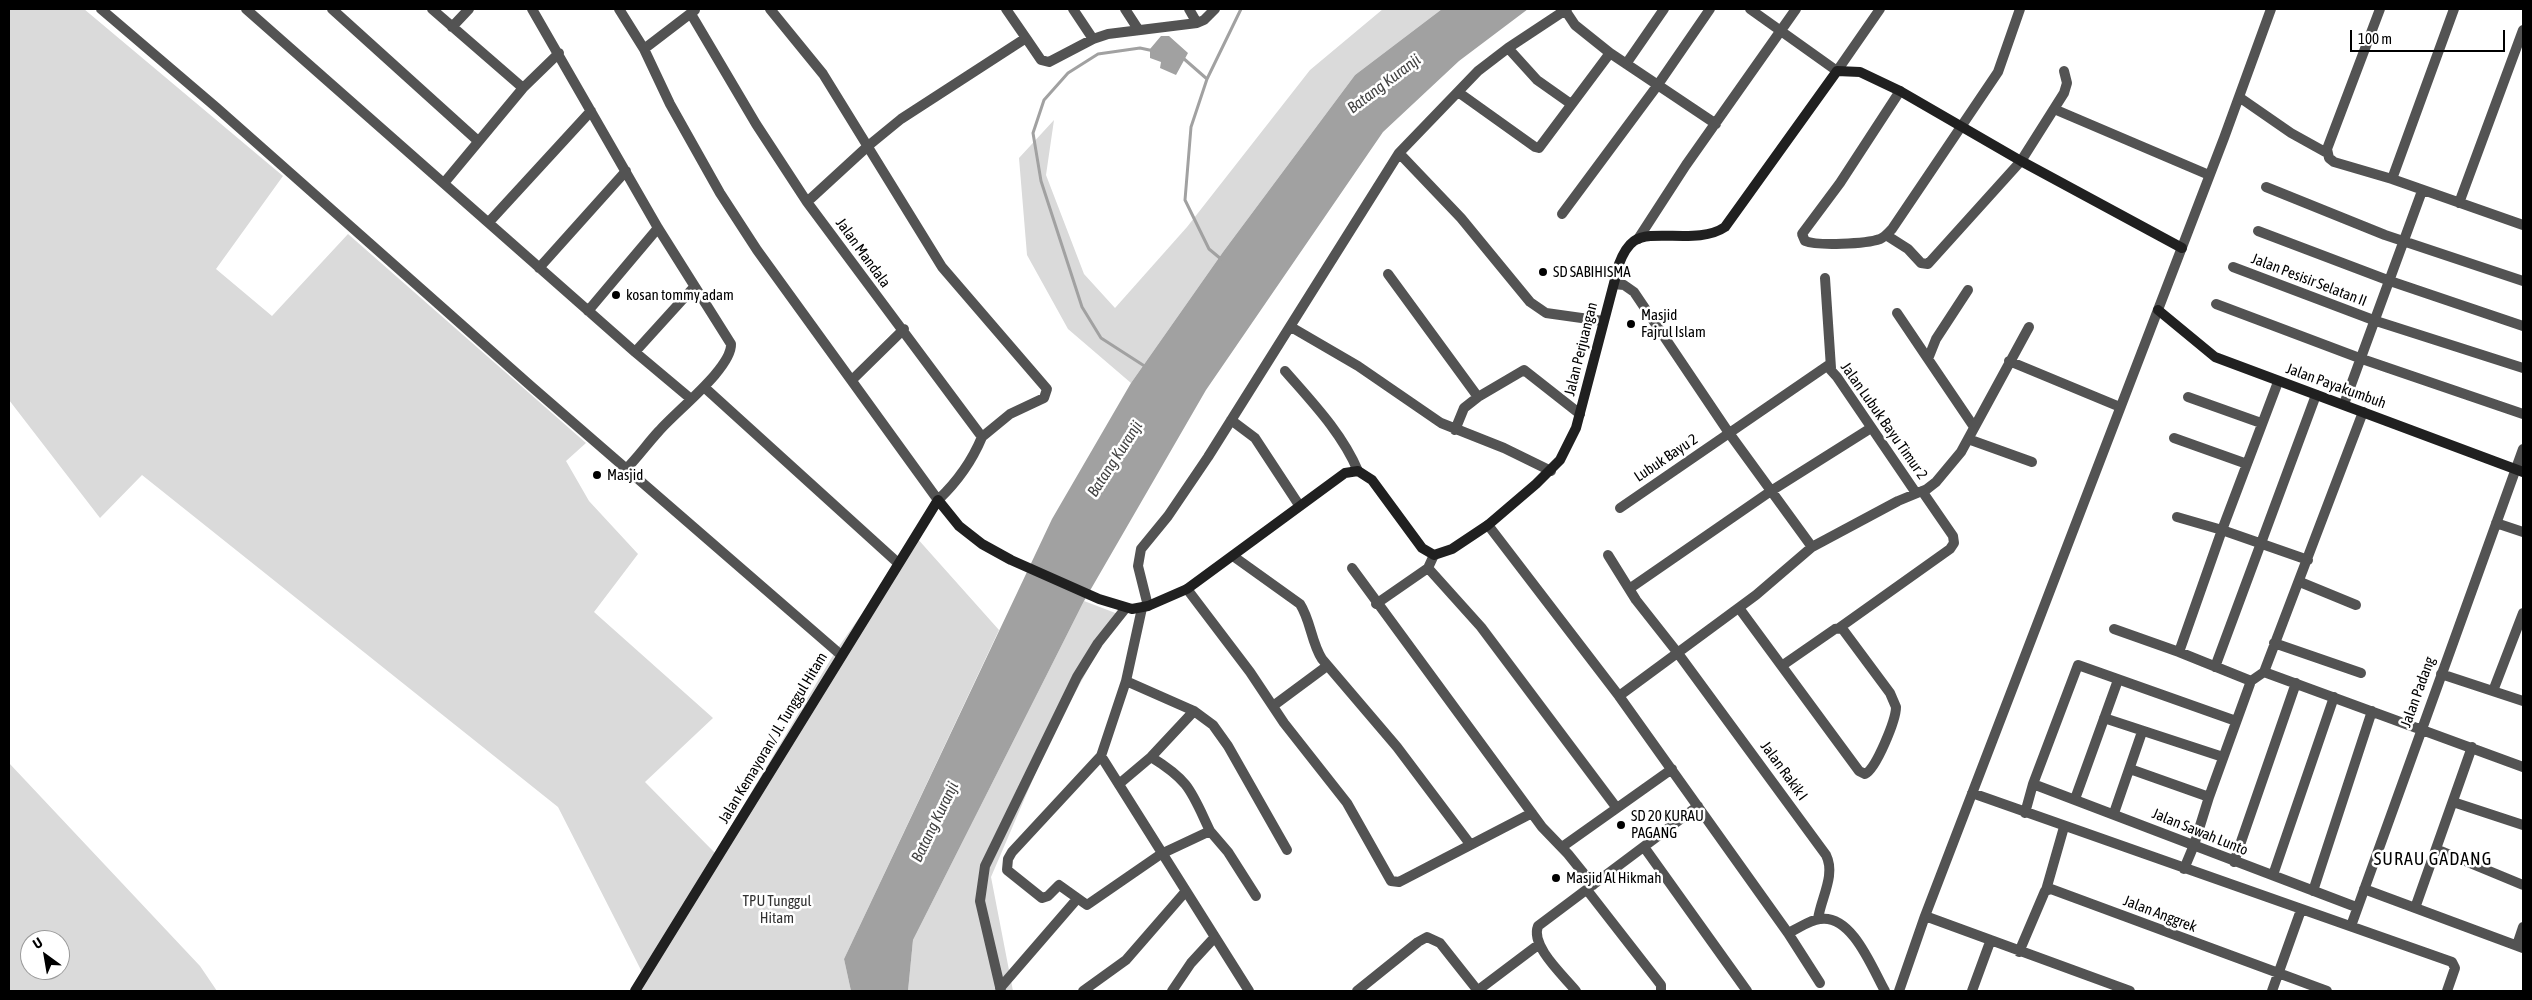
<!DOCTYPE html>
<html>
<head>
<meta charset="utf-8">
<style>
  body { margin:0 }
  #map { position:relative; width:2532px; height:1000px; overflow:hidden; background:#fff; font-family:"Asap Condensed",sans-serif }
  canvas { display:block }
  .frame { position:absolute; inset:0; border:10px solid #000; pointer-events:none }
  .north { position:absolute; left:20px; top:930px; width:50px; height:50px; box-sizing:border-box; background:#fff; border:1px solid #999; border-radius:50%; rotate:328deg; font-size:14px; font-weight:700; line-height:20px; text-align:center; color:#000 }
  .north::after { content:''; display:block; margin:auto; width:18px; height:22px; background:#000; clip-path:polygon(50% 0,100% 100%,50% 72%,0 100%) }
  .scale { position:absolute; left:2350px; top:30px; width:155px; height:22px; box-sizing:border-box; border:2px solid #000; border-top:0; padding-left:6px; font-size:15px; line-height:18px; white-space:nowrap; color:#000; -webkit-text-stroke:4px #fff; paint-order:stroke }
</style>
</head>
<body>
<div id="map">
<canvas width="2532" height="1000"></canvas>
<div class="frame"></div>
<div class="north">U</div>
<div class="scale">100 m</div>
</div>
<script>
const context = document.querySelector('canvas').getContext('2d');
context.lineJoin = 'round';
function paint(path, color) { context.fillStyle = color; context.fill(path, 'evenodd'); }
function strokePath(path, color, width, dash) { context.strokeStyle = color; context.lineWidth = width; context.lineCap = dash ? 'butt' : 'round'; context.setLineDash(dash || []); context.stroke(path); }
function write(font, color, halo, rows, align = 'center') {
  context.font = font + ' "Asap Condensed",sans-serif'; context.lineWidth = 5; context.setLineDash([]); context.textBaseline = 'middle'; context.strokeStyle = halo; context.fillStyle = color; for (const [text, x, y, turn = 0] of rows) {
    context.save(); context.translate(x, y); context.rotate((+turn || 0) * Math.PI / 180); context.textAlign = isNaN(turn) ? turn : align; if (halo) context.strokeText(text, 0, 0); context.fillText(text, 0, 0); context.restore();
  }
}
paint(new Path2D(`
  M9,9h75l199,167 -67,93 56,47 76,-82 238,209 -20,18 23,40 49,53 -44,58 119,106 -68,64 70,71 120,-201 81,-115 83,93 -155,329 7,32h-218l10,-17 -85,-167 -416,-332 -42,43 -91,-118z
  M1383,9h59l-87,66 -132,177 -92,131 -63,-54 -41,-74 -8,-97 35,-38 -8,55 38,99 31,34 72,-81 123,-157z
  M1084,601l34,13 -67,123 -60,140 22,114h-105l5,-51z
  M9,763l191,203 17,25h-208zM30,940h30v30h-30z`), '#dadada');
paint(new Path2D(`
  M1442,9h86l-69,52 -76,71 -177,258 -122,211 -171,339 -5,51h-57l-7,-32 208,-440 79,-136 92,-131 132,-177z
  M1161,36h8l19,17 -12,22 -16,-7 1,-6 -11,-4v-9z`), '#a1a1a1');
strokePath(new Path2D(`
  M1183,58l24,21
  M1221,259l-12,-10 -24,-49 6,-73 16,-48 34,-70
  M1146,367l-45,-29 -19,-31 -41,-126 -8,-48 11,-33 24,-27 30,-19 42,-6 14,3`), '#a1a1a1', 3);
strokePath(new Path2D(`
  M101,9l116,99 315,279 309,268
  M246,9l389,343 56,47
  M332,9l146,132
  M432,9l91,79 36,-35
  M532,9l126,219 73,116c1,24 -55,67 -72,87 -12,13 -21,26 -33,38
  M619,9l25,40 26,55 50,89 37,57 181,250c19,-18 34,-39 44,-63l-175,-235 -51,-78 -65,-110
  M770,9l53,65 119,193 105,122 -3,9 -34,16 -28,23
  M1006,9l20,29
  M1073,9l20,30
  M1125,9l13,20
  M1189,9l8,14
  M1750,9l87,62 43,-62
  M2380,9l-53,140 2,9 5,4 58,17 131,46
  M1565,10l10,15 35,28 106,71
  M452,27l17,-18
  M1508,48l29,32 34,24
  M644,49l51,-39
  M1626,64l38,-55
  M1900,91l-60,92 -38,51 3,7c12,5 61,3 75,-2 5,-2 8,-6 12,-10l106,-157 22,-63
  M1458,92l77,55 4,1 71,-95
  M2239,97l52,36 36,20
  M2054,109l155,66
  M1399,153l62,65 69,84 16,11 57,8
  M2392,179l62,-170
  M444,183l79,-95
  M2266,187l119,48 138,46
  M807,202l61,-56 33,-27 125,-81 15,22 8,2 44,-23 15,-5 89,-11 7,-3 11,-11
  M2459,203l64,-173
  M1562,214l95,-128 53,-77
  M489,222l102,-111
  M2258,231l132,50 133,45
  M1886,235l22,14 13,14 7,1 93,-103 43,-68 3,-10 -3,-12
  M1638,239l48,-74 110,-156
  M2233,267l143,54 147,47
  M539,268l87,-97
  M1388,274l90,123
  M1825,278l6,90
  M1614,284l10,1 10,7 95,141 83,114 -56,48 -137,101
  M1968,290l-32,49 -8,20 46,68
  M2216,304l146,55 161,55
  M588,311l70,-83
  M1897,313l31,46
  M1291,327l67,39 83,57 63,25 47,23
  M635,352l59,-65
  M2009,361l111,46
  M1285,371c27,31 57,62 73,100
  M852,380l52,-51
  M704,387l194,176
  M2188,397l73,26
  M2344,404l78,-213
  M1231,420l24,18 44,67
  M1455,430l9,-22 14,-11 46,-27 56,44
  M2174,438l73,26
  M1968,439l64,23
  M1620,508l207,-142 10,11 79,116
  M2177,517l45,13 86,30
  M2496,523l27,9
  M1488,525l131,171 169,237c10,-4 21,-13 32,-14 32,-5 52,49 65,72
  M1812,547l86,-46 29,-12 9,-7 25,-30 68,-125
  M1608,555l28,45 41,52 149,203c10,20 -5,43 -8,64
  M1233,556l67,48c11,17 11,38 22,55l75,88 73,97
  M1352,568l190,259 26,27 25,31
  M1428,568l53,59 135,180
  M2300,582l56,23
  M1187,589l63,83 34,51 63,80 44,78 8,1 133,-69
  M1629,589l142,-98 100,-63
  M1376,604l52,-36 6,-13
  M1148,606l-10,-40 3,-17 27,-33 40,-59 191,-304 79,-82 30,-23 59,-39
  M1142,608l-16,73 -25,75 -89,96 -4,7 -1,11 35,28 6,-2 11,-11 28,20 74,-51 49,-23 18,21 28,44
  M1739,608l120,163 6,3c11,-5 31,-54 31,-67l-6,-14 -46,-62 -3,-3 -6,1 -52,36
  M1839,628l111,-79 4,-6 -1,-7 -31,-45
  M2114,629l65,23 72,29
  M2274,643l87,30
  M2179,652l43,-122 56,-148
  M2215,667l101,-272
  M2264,672l259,95
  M2441,674l82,27
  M1126,681l68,30 19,14 15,21 59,104
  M2493,691l30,-78
  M1273,706l54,-40
  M2104,718l119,39
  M1101,756l148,235
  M1151,757c39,24 40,34 59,74
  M2130,769l79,28
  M1119,784l32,-27 43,-46
  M2033,784l323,123
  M1972,793l480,169 3,6 -8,23
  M2075,799l43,-119
  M2453,802l70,23
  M2025,813l8,-29 45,-119 158,56
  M2114,813l28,-81
  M1562,847l110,-78
  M1644,847l103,144
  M2436,849l87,36
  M2234,862l62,-179
  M2184,869l10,-24 15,-48 42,-116 13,-9 99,-260
  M2273,875l61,-178
  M2364,889l159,59
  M1587,890l74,95v6
  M2046,890l18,-63
  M2313,891l59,-180
  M2415,908l57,-161
  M1925,916l205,75
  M2351,926l172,-477
  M1788,933l32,50
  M2517,945l6,-18
  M2019,952l26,-61 6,-2 276,102
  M1000,988l77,-89
  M1001,991l-21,-90 5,-35 92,-189 21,-34 27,-34
  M1083,991l43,-31 60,-69
  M1172,991l19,-28 23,-25
  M1357,991l61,-49 9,-5 13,6 38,48
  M1477,991l61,-46
  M1576,991c-12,-15 -46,-45 -38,-65l160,-120
  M1899,991l26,-75 299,-778 47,-129
  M1972,991l18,-49
  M2272,991l29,-81`), '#535353', 10);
strokePath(new Path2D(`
  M2158,310l57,47 308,115
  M635,991l303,-491 21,26 23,18 29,16 88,39 33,10 16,-3 39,-17 158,-116 13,-2 14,9 50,68 12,7 18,-6 36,-24 48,-41 24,-24 16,-32 43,-164c3,-8 8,-18 15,-23 18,-13 65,4 91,-14l112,-156 23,1 40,19 121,70 161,87`), '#202020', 10);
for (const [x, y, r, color] of [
  [1543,272,5,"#000"],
  [616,295,5,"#000"],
  [1631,324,5,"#000"],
  [597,475,5,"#000"],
  [1621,825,5,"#000"],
  [1556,878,5,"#000"]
]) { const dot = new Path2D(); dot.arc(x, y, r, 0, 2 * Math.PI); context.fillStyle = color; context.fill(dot); strokePath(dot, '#fff', 2); }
write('15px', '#000', '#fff', [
  ["Jalan Mandala",863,253,54],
  ["Jalan Pesisir Selatan II",2309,280,21],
  ["Jalan Perjuangan",1581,349,-76],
  ["Jalan Payakumbuh",2336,386,20],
  ["Jalan Lubuk Bayu Timur 2",1884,421,55],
  ["Lubuk Bayu 2",1666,458,-34],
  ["Jalan Padang",2418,692,-70],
  ["Jalan Kemayoran/ Jl. Tunggul Hitam",773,738,-59],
  ["Jalan Rakik I",1784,771,54],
  ["Jalan Sawah Lunto",2200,832,22],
  ["Jalan Anggrek",2160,914,21]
]);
write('15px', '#000', '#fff', [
  ["SD SABIHISMA",1553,272],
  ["kosan tommy adam",626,295],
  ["Masjid",1641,315],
  ["Fajrul Islam",1641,332],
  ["Masjid",607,475],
  ["SD 20 KURAU",1631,816],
  ["PAGANG",1631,833],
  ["Masjid Al Hikmah",1566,878]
], 'left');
write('15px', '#313131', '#fff', [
  ["TPU Tunggul",777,901],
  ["Hitam",777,918]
]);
write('italic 16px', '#424242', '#fff', [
  ["Batang Kuranji",1384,84,-37],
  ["Batang Kuranji",1115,459,-57],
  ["Batang Kuranji",935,822,-64]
]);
context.letterSpacing = '1px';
write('18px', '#000', '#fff', [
  ["SURAU GADANG",2433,859]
]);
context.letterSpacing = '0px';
</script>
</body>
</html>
